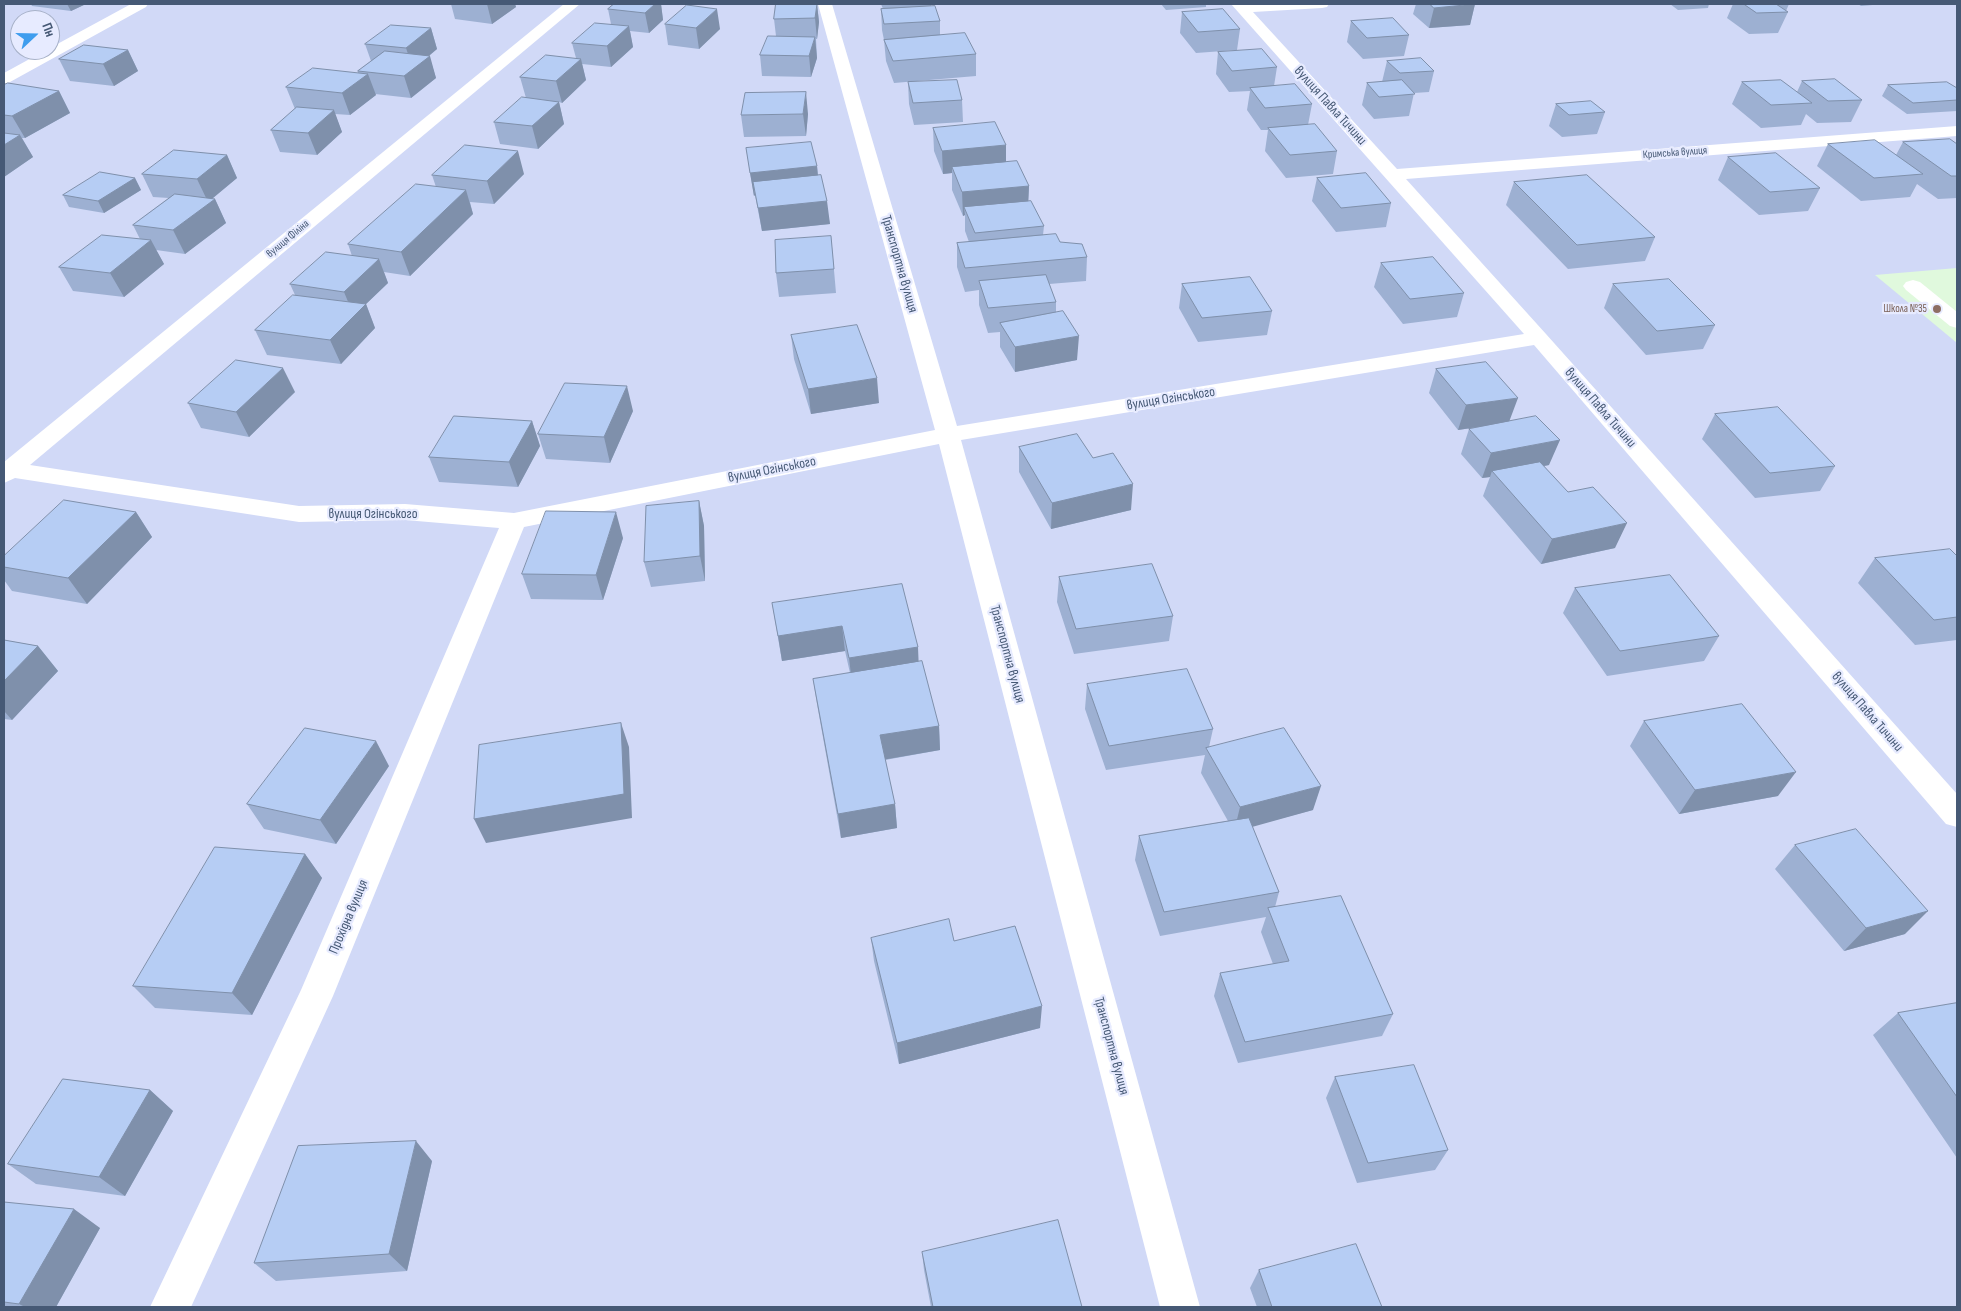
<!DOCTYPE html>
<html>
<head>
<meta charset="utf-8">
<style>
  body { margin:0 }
  #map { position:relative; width:1961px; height:1311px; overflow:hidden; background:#e0e4fd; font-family:"Sofia Sans Condensed",sans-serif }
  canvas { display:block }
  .frame { position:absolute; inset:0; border:5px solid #465975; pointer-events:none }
  .north { position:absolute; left:10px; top:10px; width:50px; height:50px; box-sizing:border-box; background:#e7ebff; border:1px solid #a7b1c8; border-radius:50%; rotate:69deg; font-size:14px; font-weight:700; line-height:20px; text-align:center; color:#465975 }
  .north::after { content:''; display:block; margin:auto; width:18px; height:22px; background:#3f9dee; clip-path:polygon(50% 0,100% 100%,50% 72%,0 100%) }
</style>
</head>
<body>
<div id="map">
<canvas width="1961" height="1311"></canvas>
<div class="frame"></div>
<div class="north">Пн</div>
</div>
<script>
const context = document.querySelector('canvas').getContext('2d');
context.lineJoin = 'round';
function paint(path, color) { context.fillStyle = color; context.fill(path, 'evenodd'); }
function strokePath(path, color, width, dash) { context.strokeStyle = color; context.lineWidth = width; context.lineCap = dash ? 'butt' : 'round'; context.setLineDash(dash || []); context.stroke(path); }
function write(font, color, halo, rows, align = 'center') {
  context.font = font + ' "Sofia Sans Condensed",sans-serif'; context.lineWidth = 4.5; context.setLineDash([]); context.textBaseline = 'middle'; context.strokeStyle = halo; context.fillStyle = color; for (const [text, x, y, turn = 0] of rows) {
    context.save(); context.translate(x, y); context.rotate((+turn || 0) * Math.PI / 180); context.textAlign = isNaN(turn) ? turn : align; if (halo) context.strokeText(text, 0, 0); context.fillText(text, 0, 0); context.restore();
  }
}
paint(new Path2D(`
  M4,4h1953v1303h-1953zM20,20h30v30h-30z`), '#d1d9f7');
paint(new Path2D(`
  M1957,268v75l-82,-68z`), '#e0f9dd');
paint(new Path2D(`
  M131,4h17l-2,3 -136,75 -6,2v-11l42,-23h4v-2z
  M564,4h16l-550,461 269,41 106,-2 109,9 421,-83 -117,-426h14l125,422 567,-92 -293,-330h98l-2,3 -5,1 -69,4 144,157 560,-43v10l-551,43 140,155 411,460v33l-11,-3 -412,-479 -573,95 239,867h-40l-221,-863 -415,83 -191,469 -142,311h-41l151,-317 198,-462 -94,-8 -106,2 -284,-44 -11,5v-21z
  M1913,280l7,2 37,30v16l-7,-2 -44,-36 -3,-4 3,-4z`), '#fff');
paint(new Path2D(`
  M31,4h55l-15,7 -39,-5z
  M451,4h64l1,3 -24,17 -37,-5z
  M614,4h47l2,16 -14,13 -19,-2 3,16 -22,20 -29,-3 4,16 -24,23 -3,-1 5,22 -26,25 -38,-5 -6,-22 32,-24 -6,-21 56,-19 -4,-15 39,-19 -3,-15z
  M776,4h41l2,18 -2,17h-1l1,19 -6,19 -49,-1 -2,-21 16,-19 -2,-17z
  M881,4h50v2l-28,2 37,13v14l36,19v22l-82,7 -8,-22 -2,-21 -2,-10 -1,-21h2z
  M1161,4h45v3l-40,3z
  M1416,4h59l-5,21 -41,3 -16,-14z
  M1670,4h39l-1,4 -30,2z
  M1733,4h56l-3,7 2,1 -10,21 -29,1 -22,-16z
  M1858,4h26l-23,2z
  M1182,12l58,17 -3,21 -41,3 -16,-20z
  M1351,21l58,14 -5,21 -41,3 -16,-17z
  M665,24l55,5 -21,20 -31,-4z
  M431,28l6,21 -8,7 7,22 -25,20 -36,-4 1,1 -26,20 -15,-1 7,18 -25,23 -37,-3 -9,-22 24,-21 -9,-22 72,-14v-2l13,-10 -6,-17z
  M128,50l10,21 -24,15 -44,-5 -11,-22z
  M1218,52l59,15 -3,19 38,18 -4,21 29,26 -4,23 -47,4 -21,-27 3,-21h-7l-14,-20 3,-19 -21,1 -13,-18z
  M1387,61l47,10 -5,21 -15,1 -5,23 -35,3 -12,-14 5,-22 15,-1z
  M1802,81l60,19 -11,22 -34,1 -11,-9 -5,11 -40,3 -29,-24 10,-22 55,10z
  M908,82l54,18 1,22 -49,3 -5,-21z
  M4,85l55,6 11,22 -45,25h-3l11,19 -29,20z
  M1888,85l69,3v23l-50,3 -25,-18z
  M1556,104l49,8 -8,22 -35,3 -13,-11z
  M808,114l-2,22 -62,1 -3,-22z
  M933,128l73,17v17l23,24 -1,15 16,25 -1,9 17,7 27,15 -1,24 -37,3 7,18v10l21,48 -62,12 -15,-25v-15l-12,1 -9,-28v-15l-14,2 -8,-25v-24l12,-1 -4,-11v-16l-2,1 -11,-26v-17l-9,1 -9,-23z
  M1903,142l54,2v54l-19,1 -21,-15 -7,13 -49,4 -44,-35 11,-22 68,11z
  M746,148l71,18 1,9 12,49 -68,7 -7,-36 -1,1z
  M227,155l10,23 -25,21h3l11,24 -41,31 -29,-4 8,14 -40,33 -51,-6 -14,-24 81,-28 -7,-14 36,-27 -16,-1 -11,-23z
  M1728,157l92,31 -12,23 -49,4 -41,-35z
  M524,174l-30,30 -24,-2 3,12 -63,62 -26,-4 4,11 -22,21 9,24 -34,36 -74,-9 -12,-25 40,-35 -5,-11 62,-28 -4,-12 88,-57 -4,-12z
  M135,178l6,12 -37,23 -35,-6 -6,-12z
  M1317,178l74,25 -5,24 -50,5 -24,-31z
  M1514,182l141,55 -10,24 -77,8 -62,-64z
  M831,236l5,57 -57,4 -3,-24z
  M1381,263l83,30 -7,24 -54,7 -29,-37z
  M1182,284l90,27 -5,24 -69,7 -19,-34z
  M1613,284l102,41 -12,24 -57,6 -42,-47z
  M791,335l88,68 -68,11 -17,-55z
  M1436,369l73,52 40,44 -5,1 71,82 -74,16 -58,-68 7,-19 -8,1 -21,-24 8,-25 10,-2 -21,3 -29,-37z
  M295,392l-46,45 -48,-9 -13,-25z
  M633,411l-23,52 -64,-4 -8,-25z
  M1715,414l120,52 -15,25 -65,7 -53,-59z
  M532,421l8,25 -22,41 -79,-5 -10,-25z
  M1019,447l74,11 38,52 -80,19 -32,-57z
  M699,501l5,25 1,55 -54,6 -7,-25z
  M136,512l16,25 -65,67 -75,-13 -8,-11v-24z
  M623,538l-20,62 -72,-1 -9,-25z
  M1957,556v84l-42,5 -57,-62 17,-25z
  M1059,577l114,39 -4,25 -95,13 -17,-52z
  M1575,588l144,48 -15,25 -97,15 -44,-63z
  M772,603l146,44v15l21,64 1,24 -55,10 10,44 2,24 -56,10 -24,-134 -4,-25 37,-6 -5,-22 -63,10z
  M4,640l34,6 20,25 -46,49 -8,-1z
  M1087,684l126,45 -4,18 104,63 -61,16 27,66 -4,15 118,107 -11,22 -144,27 -24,-67 6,-23 53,-9 -12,-32 5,-15 -106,19 -25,-76 4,-24 89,-15 -27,-48 4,-18 -99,15 -21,-61z
  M1644,721l134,75 -99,18 -49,-68z
  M389,766l-53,78 -72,-15 -17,-25z
  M1795,845l110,89 -61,17 -69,-82z
  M305,854l17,24 -70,137 -97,-7 -22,-22z
  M871,938l83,3 86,87 -141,36 -25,-103z
  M1957,1003v155l-84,-123 25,-22z
  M1335,1077l113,73 -13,20 -78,13 -31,-85z
  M150,1090l23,21 -48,85 -89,-12 -28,-20z
  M432,1161l-25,110 -131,10 -22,-18z
  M4,1202l96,26 -44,79h-52z
  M922,1252l160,55h-151l-7,-37z
  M1259,1270l123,37h-125l-7,-19z`), '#9db0d2');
paint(new Path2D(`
  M67,4h19l-15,7z
  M487,4h28l1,3 -24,17z
  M655,4h6l2,16 -14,13 -4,-20z
  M817,4l2,18 -2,17 -2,-21z
  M1475,4l-5,21 -41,3 5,-20z
  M717,9l3,20 -21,20 -3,-21z
  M629,26l4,21 -22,20 -4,-21z
  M431,28l6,21 -23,19 16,-12 6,22 -25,20 -7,-22 9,-7 -7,-21z
  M815,37l2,21 -6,19 -2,-21z
  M128,50l10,21 -24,15 -11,-22z
  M581,59l5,21 -24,23 -6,-22z
  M368,74l8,21 -26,20 -8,-22z
  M59,91l11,22 -45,25 -13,-22z
  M806,92l2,22 -2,22 -3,-22z
  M559,102l5,22 -26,25 -6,-23z
  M334,110l8,22 -25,23 -9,-22z
  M20,135l13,22 -29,20v-32z
  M1006,145v23l-54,-1v6l-9,1 -1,-23z
  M518,151l6,23 -30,30 -7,-23z
  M227,155l10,23 -29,24 -11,-23z
  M817,166l2,23 -66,-7 2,13 -1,1 -4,-23z
  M135,178l6,12 -37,23 -6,-12z
  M1029,186l-1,23 -64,-2 1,8 -2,1 -1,-24z
  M466,190l7,24 -63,62 -9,-24z
  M215,199l11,24 -41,31 -12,-24z
  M827,201l3,23 -68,7 -4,-23z
  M151,240l13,24 -40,33 -14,-24z
  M379,259l9,24 -22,21 9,24 -34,36 -11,-24 24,-24 -10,-24z
  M1079,336l-2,24 -62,12v-25z
  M283,368l12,24 -46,45 -13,-25z
  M877,378l2,25 -68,11 -3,-25z
  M627,386l6,25 -23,52 -6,-26z
  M1518,398l-9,24 -51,8 8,-25z
  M532,421l8,25 -22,41 -9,-25z
  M1560,440l-11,25 -53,10 -4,-4 -2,6 -8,1 9,-25z
  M1133,484l-2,26 -80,19 1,-26z
  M699,501l5,25 1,55 -5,-25z
  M136,512l16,25 -65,67 -19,-26z
  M616,512l7,26 -20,62 -7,-25z
  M1627,523l-12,25 -74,16 11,-25z
  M842,626l3,25 -63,10 -4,-25z
  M38,646l20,25 -46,49 -8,-9v-30z
  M918,647l1,25 -67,11 -3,-25z
  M621,723l8,24 3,71 -146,25 -12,-24z
  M939,726l1,24 -58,10 -2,-25z
  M376,741l13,25 -53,78 -16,-24z
  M1796,772l-18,24 -99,18 16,-24z
  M1321,786l-8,24 -79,22 6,-25z
  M895,804l2,24 -56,10 -3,-24z
  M305,854l17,24 -70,137 -20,-22z
  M1928,911l-23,23 -61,17 22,-23z
  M1042,1006l-2,22 -141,36 -2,-21z
  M150,1090l23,21 -48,85 -26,-19z
  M416,1141l16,20 -25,110 -18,-17z
  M74,1209l26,19 -44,79h-31l-6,-3z`), '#7f90ab');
const building = new Path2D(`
  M614,4h41l-10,9 -37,-4z
  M776,4h41l-2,14 -41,1z
  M1430,4h45l-41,4z
  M1744,4h32l12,8 -31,1z
  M687,5l30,4 -21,19 -31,-4z
  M935,6l5,15 -56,3 -3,-15z
  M1223,9l17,20 -42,3 -16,-20z
  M1393,18l16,17 -42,3 -16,-17z
  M595,23l34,3 -22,20 -35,-3z
  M391,25l40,3 -25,20 -41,-4z
  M965,33l11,21 -83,7 -9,-21z
  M768,36l47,1 -6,19 -49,-1z
  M84,45l44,5 -25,14 -44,-5z
  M1262,49l15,18 -45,4 -14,-19z
  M385,51l45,5 -26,20 -46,-5z
  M546,55l35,4 -25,22 -36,-4z
  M1421,58l13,13 -34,2 -13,-12z
  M313,68l55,6 -26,19 -56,-6z
  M1835,79l27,21 -34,1 -26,-20z
  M957,80l5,20 -49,3 -5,-21z
  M1402,80l13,14 -36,3 -12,-14z
  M1781,80l31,23 -41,2 -29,-23z
  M1947,82l10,6v12l-44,3 -25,-18z
  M8,83l51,8 -47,25 -8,-1v-30z
  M1295,84l17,20 -47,4 -15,-20z
  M806,92l-3,22 -62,1 4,-22z
  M522,97l37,5 -27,24 -38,-4z
  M1591,101l14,11 -36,3 -13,-11z
  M297,107l37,3 -26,23 -37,-3z
  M995,122l11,23 -64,6 -9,-23z
  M1315,124l22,27 -47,4 -22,-27z
  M4,133l16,2 -16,10z
  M1950,139l7,5v32h-6l-48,-34z
  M1875,140l48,34 -49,4 -46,-34z
  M811,142l6,24 -67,7 -4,-25z
  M465,145l53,6 -31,30 -55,-6z
  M174,150l53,5 -30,24 -55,-5z
  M1776,153l44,35 -50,4 -42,-35z
  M1017,161l12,25 -67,6 -10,-25z
  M100,172l35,6 -37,23 -35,-6z
  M1366,173l25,30 -50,5 -24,-30z
  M821,175l6,26 -69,7 -5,-26z
  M1587,175l68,62 -78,8 -63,-63z
  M416,184l50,6 -65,62 -53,-8z
  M175,194l40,5 -42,31 -40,-5z
  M1031,201l13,25 -69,7 -11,-26z
  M1056,234l4,8 22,2 5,13 -122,11 -8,-25z
  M102,235l49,5 -41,33 -51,-6z
  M831,236l3,33 -58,4 -1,-33z
  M326,252l53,7 -35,33 -54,-8z
  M1433,257l31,36 -54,6 -29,-36z
  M1046,275l10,27 -68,6 -9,-27z
  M1250,277l22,34 -70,7 -20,-34z
  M1669,279l46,46 -58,6 -44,-47z
  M293,295l73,9 -36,36 -75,-10z
  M1063,311l16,25 -64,11 -15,-24z
  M857,325l20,53 -69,11 -17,-54z
  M236,360l47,8 -47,44 -48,-9z
  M1486,362l32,36 -52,7 -30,-36z
  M565,383l62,3 -23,51 -66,-3z
  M1778,407l57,59 -65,7 -55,-59z
  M454,416l78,5 -23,41 -80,-5z
  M1536,416l24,24 -69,13 -22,-24z
  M1077,434l16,24 20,-5 20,31 -81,19 -33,-56z
  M1540,462l28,30 25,-5 34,36 -75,16 -60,-68z
  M64,500l72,12 -68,66 -64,-11v-11z
  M699,501l1,55 -56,6 2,-56z
  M546,511l70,1 -20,63 -74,-1z
  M1950,549l7,7v61l-23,3 -59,-62z
  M1152,564l21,52 -97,13 -17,-52z
  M1670,575l49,61 -99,15 -45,-63z
  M902,584l16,63 -69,11 -7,-32 -64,10 -6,-33z
  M4,640l34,6 -34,35z
  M922,661l17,65 -59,9 15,69 -57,10 -25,-135z
  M1187,669l26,60 -104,17 -22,-62z
  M1742,704l54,68 -101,18 -51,-69z
  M621,723l3,71 -150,25 5,-74z
  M305,728l71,13 -56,79 -73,-16z
  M1284,728l37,58 -81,21 -34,-59z
  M1249,818l30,74 -115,20 -25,-76z
  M1856,829l72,82 -62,17 -71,-83z
  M215,847l90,7 -73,139 -99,-7z
  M1341,896l52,118 -148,28 -25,-69 69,-12 -21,-53z
  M949,919l5,22 61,-15 27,80 -145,37 -26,-105z
  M1957,1003v94l-59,-84z
  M1414,1065l34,85 -80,13 -33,-86z
  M63,1079l87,11 -51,87 -91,-13z
  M416,1141l-27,113 -135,9 44,-117z
  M4,1202l70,7 -55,95 -15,-2z
  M1058,1220l24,87h-149l-11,-55z
  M1356,1244l26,63h-110l-13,-37z`);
paint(building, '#b6cdf4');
strokePath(building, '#7f90ab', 1);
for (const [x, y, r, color] of [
  [1937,309,5,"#8d6e63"]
]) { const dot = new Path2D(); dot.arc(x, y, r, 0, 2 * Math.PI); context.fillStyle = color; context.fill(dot); strokePath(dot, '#e7ebff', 2); }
write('11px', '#465975', '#e7ebff', [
  ["Кримська вулиця",1675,153,-4],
  ["вулиця Філіна",288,239,-40]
]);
write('11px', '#785e54', '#e7ebff', [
  ["Школа №35",1927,309]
], 'right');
write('14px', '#465975', '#e7ebff', [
  ["вулиця Павла Тичини",1330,106,48],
  ["Транспортна вулиця",899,264,74],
  ["вулиця Огінського",1171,399,-9],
  ["вулиця Павла Тичини",1600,408,49],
  ["вулиця Огінського",772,470,-11],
  ["вулиця Огінського",373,514],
  ["Транспортна вулиця",1007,654,75],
  ["вулиця Павла Тичини",1867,712,49],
  ["Прохідна вулиця",349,917,-67],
  ["Транспортна вулиця",1111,1046,75]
]);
</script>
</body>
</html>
